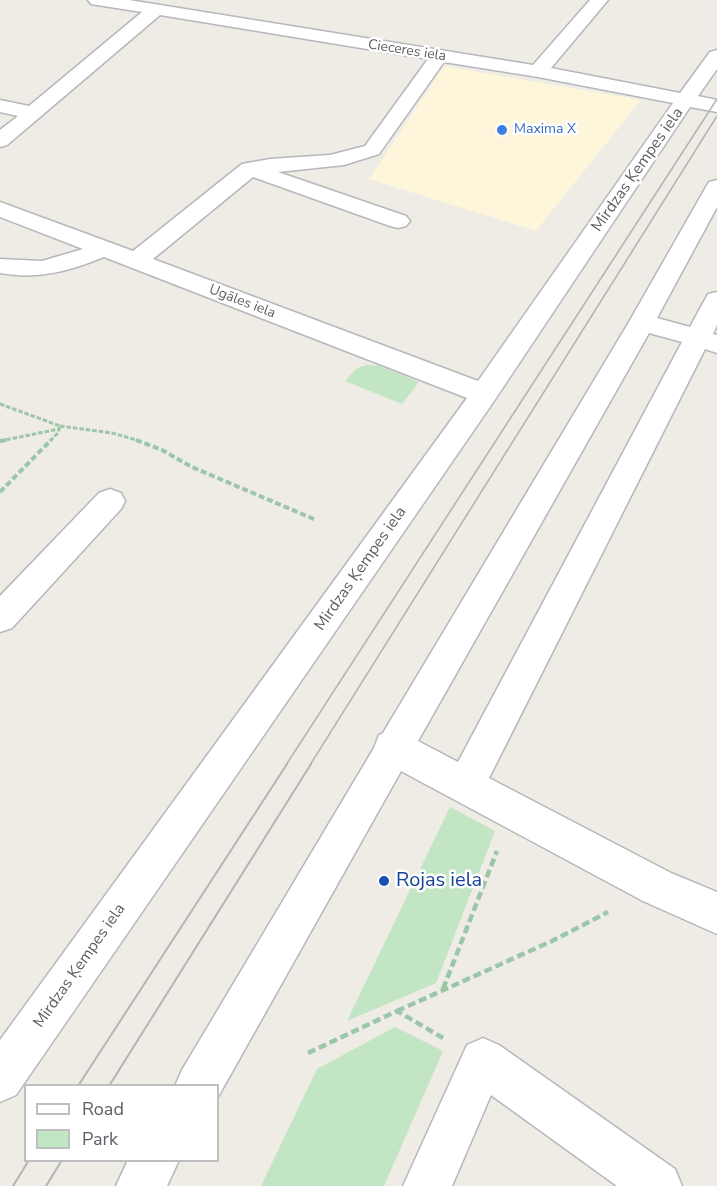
<!DOCTYPE html>
<html>
<head>
<meta charset="utf-8">
<style>
  body { margin:0 }
  #map { position:relative; width:717px; height:1186px; overflow:hidden; background:#eeece4; font-family:"Nunito Sans",sans-serif }
  canvas { display:block }
  .legend { position:absolute; left:24px; top:1084px; width:195px; height:78px; box-sizing:border-box; background:#fff; border:2px solid #bebfc1; margin:0; padding:8px 10px; list-style:none; font-size:18px; color:#5c6065 }
  .legend li { display:flex; align-items:center; gap:12px; height:30px }
  .legend b { width:30px; border:2px solid #bebfc1 }
</style>
</head>
<body>
<div id="map">
<canvas width="717" height="1186"></canvas>
<ul class="legend">
<li><b style="height:8px;background:#fff"></b>Road</li>
<li><b style="height:16px;background:#c2e5c3"></b>Park</li>
</ul>
</div>
<script>
const context = document.querySelector('canvas').getContext('2d');
context.lineJoin = 'round';
function paint(path, color) { context.fillStyle = color; context.fill(path, 'evenodd'); }
function strokePath(path, color, width, dash) { context.strokeStyle = color; context.lineWidth = width; context.lineCap = dash ? 'butt' : 'round'; context.setLineDash(dash || []); context.stroke(path); }
function write(font, color, halo, rows, align = 'center') {
  context.font = font + ' "Nunito Sans",sans-serif'; context.lineWidth = 5; context.setLineDash([]); context.textBaseline = 'middle'; context.strokeStyle = halo; context.fillStyle = color; for (const [text, x, y, turn = 0] of rows) {
    context.save(); context.translate(x, y); context.rotate((+turn || 0) * Math.PI / 180); context.textAlign = isNaN(turn) ? turn : align; if (halo) context.strokeText(text, 0, 0); context.fillText(text, 0, 0); context.restore();
  }
}
paint(new Path2D(`
  M444,66l197,34 -105,131 -167,-52z`), '#fdf6db');
paint(new Path2D(`
  M367,365l12,1 40,16 -17,22 -57,-23 12,-13z
  M450,807l45,24 -59,152 -89,38z
  M395,1027l48,24 -59,135h-123l56,-117z`), '#c2e5c3');
const minor = new Path2D(`
  M88,0h41l404,65 57,-65h18l-57,68 129,25 30,-41 7,-2v19l-19,27 19,4v12l-27,-5 -196,294 -478,694 -16,7v-62l467,-642 -363,-141c-35,14 -66,23 -104,16v-14l42,2 41,-12 -83,-32v-15l133,49 109,-87 28,-5 60,-4 35,-9 63,-87 -268,-44 -153,130 -7,2v-17l18,-14 -18,-4v-12l29,6 113,-94 -45,-7 -6,-1zM444,62l94,15 135,26 -195,278 -325,-122 100,-82 137,49 8,2 8,-2 4,-5 -4,-5 -128,-44 66,-7 35,-11z
  M717,180v27l-60,111 33,9 18,-33 9,-2v33l-4,9 4,1v18l-12,-4 -216,429 182,95 46,19v42l-74,-33 -242,-130 -183,326v-11h-43l7,-16 192,-322 5,-13 4,-2 246,-411 77,-135 3,-5zM649,333l33,9 -224,420 -40,-21z
  M110,489l11,4 4,8 -4,8 -109,119 -12,4v-36l99,-103z
  M483,1038l16,7 176,124 7,17h-65l-126,-91 -39,91h-49l64,-141z
  M128,1160h51l-12,26h-51z`);
strokePath(minor, '#b5b7bb', 3);
strokePath(new Path2D(`
  M0,404l60,22 -2,7 -8,8
  M60,426l52,7 28,8
  M0,441l59,-12`), '#9bc6a8', 3, [4.5, 2]);
strokePath(new Path2D(`
  M136,440l26,10 30,17 124,53
  M0,441l6,-1
  M0,492l51,-52`), '#9bc6a8', 4, [6, 3]);
strokePath(new Path2D(`
  M443,989l54,-138
  M397,1011l155,-70 56,-29
  M308,1053l89,-42 46,27`), '#9bc6a8', 4.5, [8, 4]);
paint(minor, '#fff');
strokePath(new Path2D(`
  M286,765l431,-666
  M310,765l407,-649`), '#b3b4b5', 1.5);
strokePath(new Path2D(`
  M78,1086l209,-322
  M109,1086l202,-322
  M13,1186l16,-26
  M46,1186l16,-26`), '#b3b4b5', 2);
for (const [x, y, r, color] of [
  [502,130,6,"#3f7fe0"],
  [384,881,6,"#1a4fb4"]
]) { const dot = new Path2D(); dot.arc(x, y, r, 0, 2 * Math.PI); context.fillStyle = color; context.fill(dot); strokePath(dot, '#fff', 2); }
write('14px', '#5c6065', '#fff', [
  ["Cieceres iela",407,51,9],
  ["Ugāles iela",242,302,21]
]);
write('14px', '#366cbe', '#fff', [
  ["Maxima X",514,130]
], 'left');
write('16px', '#5c6065', '#fff', [
  ["Mirdzas Ķempes iela",638,170,-55],
  ["Mirdzas Ķempes iela",361,569,-55],
  ["Mirdzas Ķempes iela",80,966,-55]
]);
write('20px', '#164399', '#fff', [
  ["Rojas iela",396,881]
], 'left');
</script>
</body>
</html>
